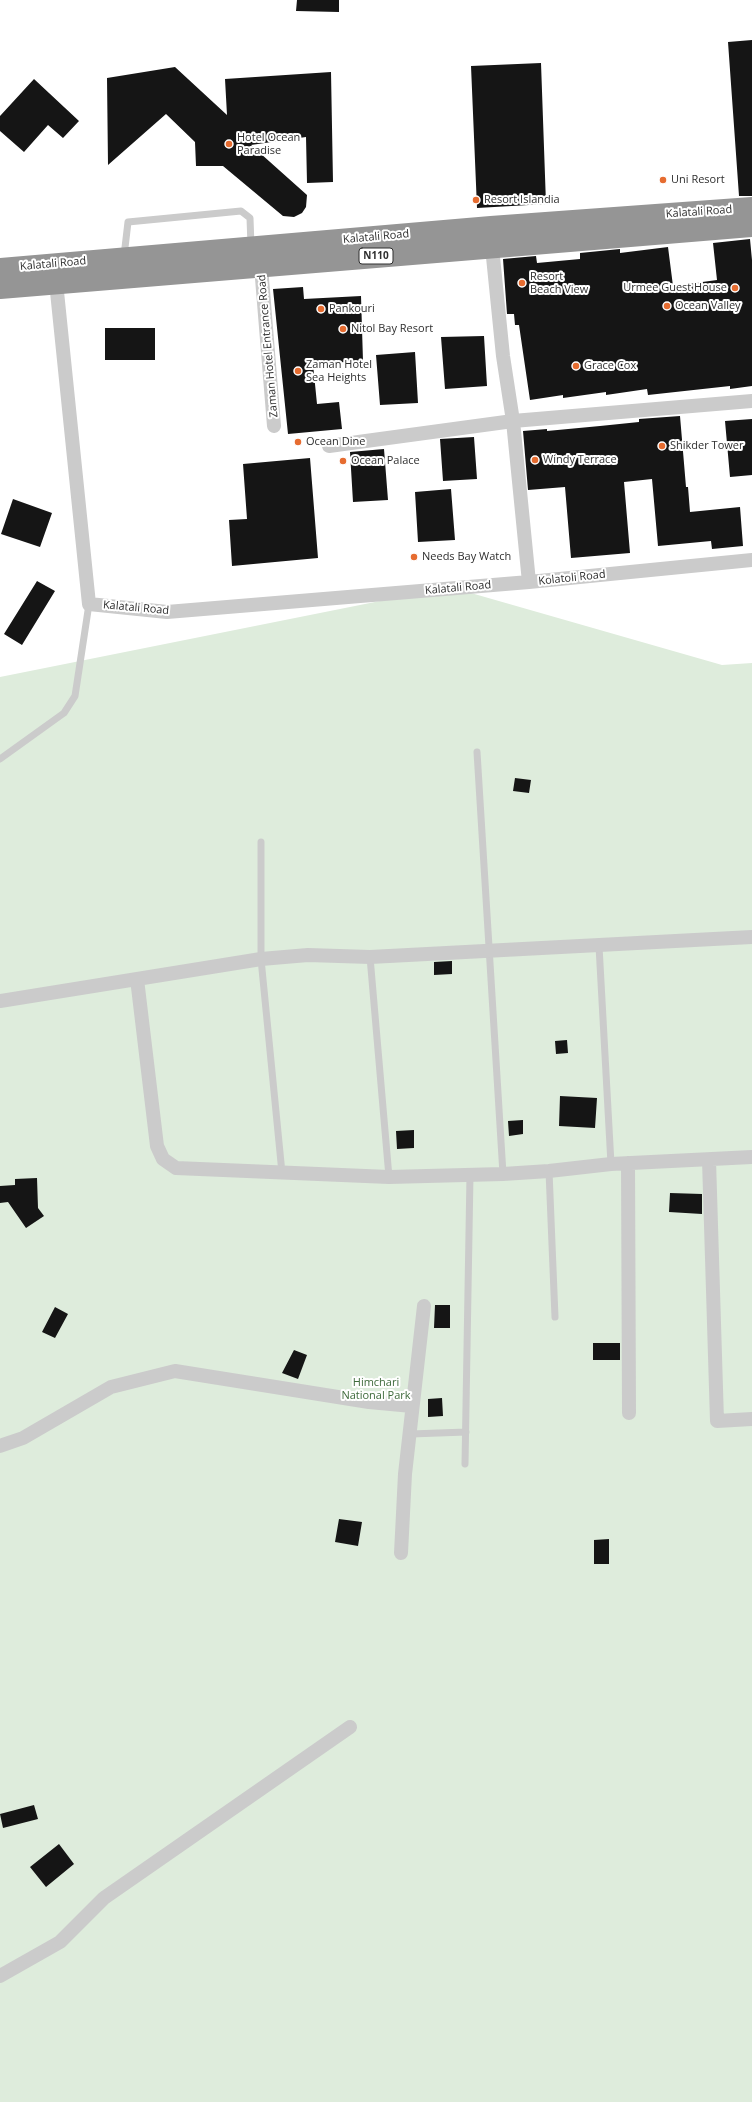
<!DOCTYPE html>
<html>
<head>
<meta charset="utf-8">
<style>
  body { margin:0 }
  canvas { display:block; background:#fff }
</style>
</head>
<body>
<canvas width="752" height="2102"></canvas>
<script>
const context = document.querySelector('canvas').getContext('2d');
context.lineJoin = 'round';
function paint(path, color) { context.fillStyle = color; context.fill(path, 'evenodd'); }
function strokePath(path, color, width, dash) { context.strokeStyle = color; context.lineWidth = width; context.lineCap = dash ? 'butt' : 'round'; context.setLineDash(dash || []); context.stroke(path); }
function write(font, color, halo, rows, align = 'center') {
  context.font = font + ' "Open Sans",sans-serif'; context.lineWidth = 4; context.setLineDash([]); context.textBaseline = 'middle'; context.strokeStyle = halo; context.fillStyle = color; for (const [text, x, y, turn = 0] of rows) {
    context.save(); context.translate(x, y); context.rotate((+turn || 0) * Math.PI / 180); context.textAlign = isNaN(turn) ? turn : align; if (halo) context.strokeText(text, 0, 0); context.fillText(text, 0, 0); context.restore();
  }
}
paint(new Path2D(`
  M450,587l272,78 30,-2v1439h-752v-1425z`), '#deecdc');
paint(new Path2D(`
  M297,0h42v12l-43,-1z
  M752,40v156h-13l-11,-154z
  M541,63l5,141 -69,4 -6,-142z
  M175,67l52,48 -2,-36 106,-7 2,110 -26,1 -1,-46 -55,8 56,50 -1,12 -4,6 -8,4 -11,-1 -60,-50h-27l-1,-24 -29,-28 -58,51 -1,-87z
  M34,79l45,42 -16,17 -15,-13 -24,27 -24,-21v-15z
  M750,239l2,21v126l-22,3v-3l-82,9 -1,-6 -41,6v-3l-43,6v-3l-33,5 -11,-75h-4l-1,-11h-7l-4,-55 33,-3 1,7 43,-4v-6l40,-4v4l48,-6 5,39 44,-6 -4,-37z
  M303,287l1,12 57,-3 2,65 -50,3 4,40 22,-2 3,27 -54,5 -15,-145z
  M105,328h50v32h-50z
  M484,336l3,50 -42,3 -4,-52z
  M415,352l3,51 -38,2 -4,-50z
  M680,416l6,71h2l2,25 50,-5 3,39 -31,3 -1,-8 -53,5 -6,-67 -28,3 6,71 -59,5 -6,-71 -37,3 -5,-59 24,-2v2l53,-5 39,-4v-3z
  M752,419v56l-22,2 -5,-56z
  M474,437l3,42 -34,2 -3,-42z
  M384,449l4,51 -35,2 -3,-50z
  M310,458l8,100 -86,8 -3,-46 18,-1 -4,-55z
  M451,489l4,51 -37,2 -3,-50z
  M13,499l39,14 -12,34 -39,-13z
  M37,581l18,10 -33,54 -18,-11z
  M515,778l16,2 -2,13 -16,-2z
  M452,961v13l-18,1v-13z
  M567,1040l1,13 -12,1 -1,-13z
  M560,1096l37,2 -2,30 -36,-2z
  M523,1120v14l-14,2 -1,-15z
  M414,1130v18l-17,1 -1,-18z
  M37,1178l1,30 6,8 -18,12 -18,-26 -8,1v-17l15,-1v-6z
  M670,1193l32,1v20l-33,-2z
  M435,1305h15v23h-16z
  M55,1307l13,7 -13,24 -13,-6z
  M593,1343h27v17h-27z
  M294,1350l13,5 -9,24 -16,-6z
  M442,1398l1,18 -15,1v-18z
  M339,1519l23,3 -4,24 -23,-4z
  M609,1539v25h-15v-24z
  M34,1805l4,14 -35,9 -3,-14z
  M59,1844l15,20 -28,23 -16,-20z`), '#151515');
strokePath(new Path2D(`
  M124,256l4,-34 113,-11 9,7 1,28
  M477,752l26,422
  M0,759l64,-46 11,-17 14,-92
  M261,842v117l21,214
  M599,946l12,218
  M370,957l19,220
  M549,1171l6,146
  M411,1434l55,-2
  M465,1464l5,-289`), '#cbcbcb', 7);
strokePath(new Path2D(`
  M492,247l11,109 10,65 16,161
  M261,266l13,160
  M56,282l33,322 78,8 362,-30 223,-22
  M329,446l184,-25 239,-20
  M137,979l20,167 6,13 13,9 213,9 114,-3 46,-3 62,-7 141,-7
  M0,1001l261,-42 47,-4 62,2 382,-20
  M709,1160l8,261 35,-2
  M628,1163l1,250
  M0,1446l23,-8 88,-51 64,-16 194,31 43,4
  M401,1553l4,-79 19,-168
  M0,1976l60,-34 44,-44 246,-171`), '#cbcbcb', 14);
strokePath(new Path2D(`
  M0,269l491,-42 261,-19
  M0,288l752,-62`), '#959595', 22);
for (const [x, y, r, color] of [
  [229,144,4,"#e66c30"],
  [663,180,4,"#e66c30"],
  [476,200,4,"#e66c30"],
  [522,283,4,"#e66c30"],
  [735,288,4,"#e66c30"],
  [667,306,4,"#e66c30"],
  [321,309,4,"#e66c30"],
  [343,329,4,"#e66c30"],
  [576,366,4,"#e66c30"],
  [298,371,4,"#e66c30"],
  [298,442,4,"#e66c30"],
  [662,446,4,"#e66c30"],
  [535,460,4,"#e66c30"],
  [343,461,4,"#e66c30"],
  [414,557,4,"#e66c30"]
]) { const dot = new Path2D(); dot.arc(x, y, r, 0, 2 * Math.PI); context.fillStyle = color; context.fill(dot); strokePath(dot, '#fff', 1.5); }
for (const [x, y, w] of [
  [376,256,34]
]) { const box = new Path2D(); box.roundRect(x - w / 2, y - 8, w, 16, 3); context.fillStyle = '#fff'; context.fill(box); strokePath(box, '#2e2e2e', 1); }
write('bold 10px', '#2e2e2e', null, [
  ["N110",376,256]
]);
write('11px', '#2e2e2e', '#fff', [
  ["Hotel Ocean",237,138],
  ["Paradise",237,151],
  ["Uni Resort",671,180],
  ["Resort Islandia",484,200],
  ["Resort",530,277],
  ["Beach View",530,290],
  ["Urmee Guest House",727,288,"right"],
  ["Ocean Valley",675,306],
  ["Pankouri",329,309],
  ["Nitol Bay Resort",351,329],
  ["Zaman Hotel",306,365],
  ["Sea Heights",306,378],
  ["Grace Cox",584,366],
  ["Ocean Dine",306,442],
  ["Shikder Tower",670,446],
  ["Windy Terrace",543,460],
  ["Ocean Palace",351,461],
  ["Needs Bay Watch",422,557]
], 'left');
write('11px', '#2e2e2e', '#fff', [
  ["Kalatali Road",699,212,-4],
  ["Kalatali Road",376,237,-5],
  ["Kalatali Road",53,264,-5],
  ["Zaman Hotel Entrance Road",268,346,-95],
  ["Kolatoli Road",572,578,-6],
  ["Kalatali Road",458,588,-5],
  ["Kalatali Road",136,608,5]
]);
write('11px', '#3e6a3b', '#fff', [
  ["Himchari",376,1383],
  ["National Park",376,1396]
]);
</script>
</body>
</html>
